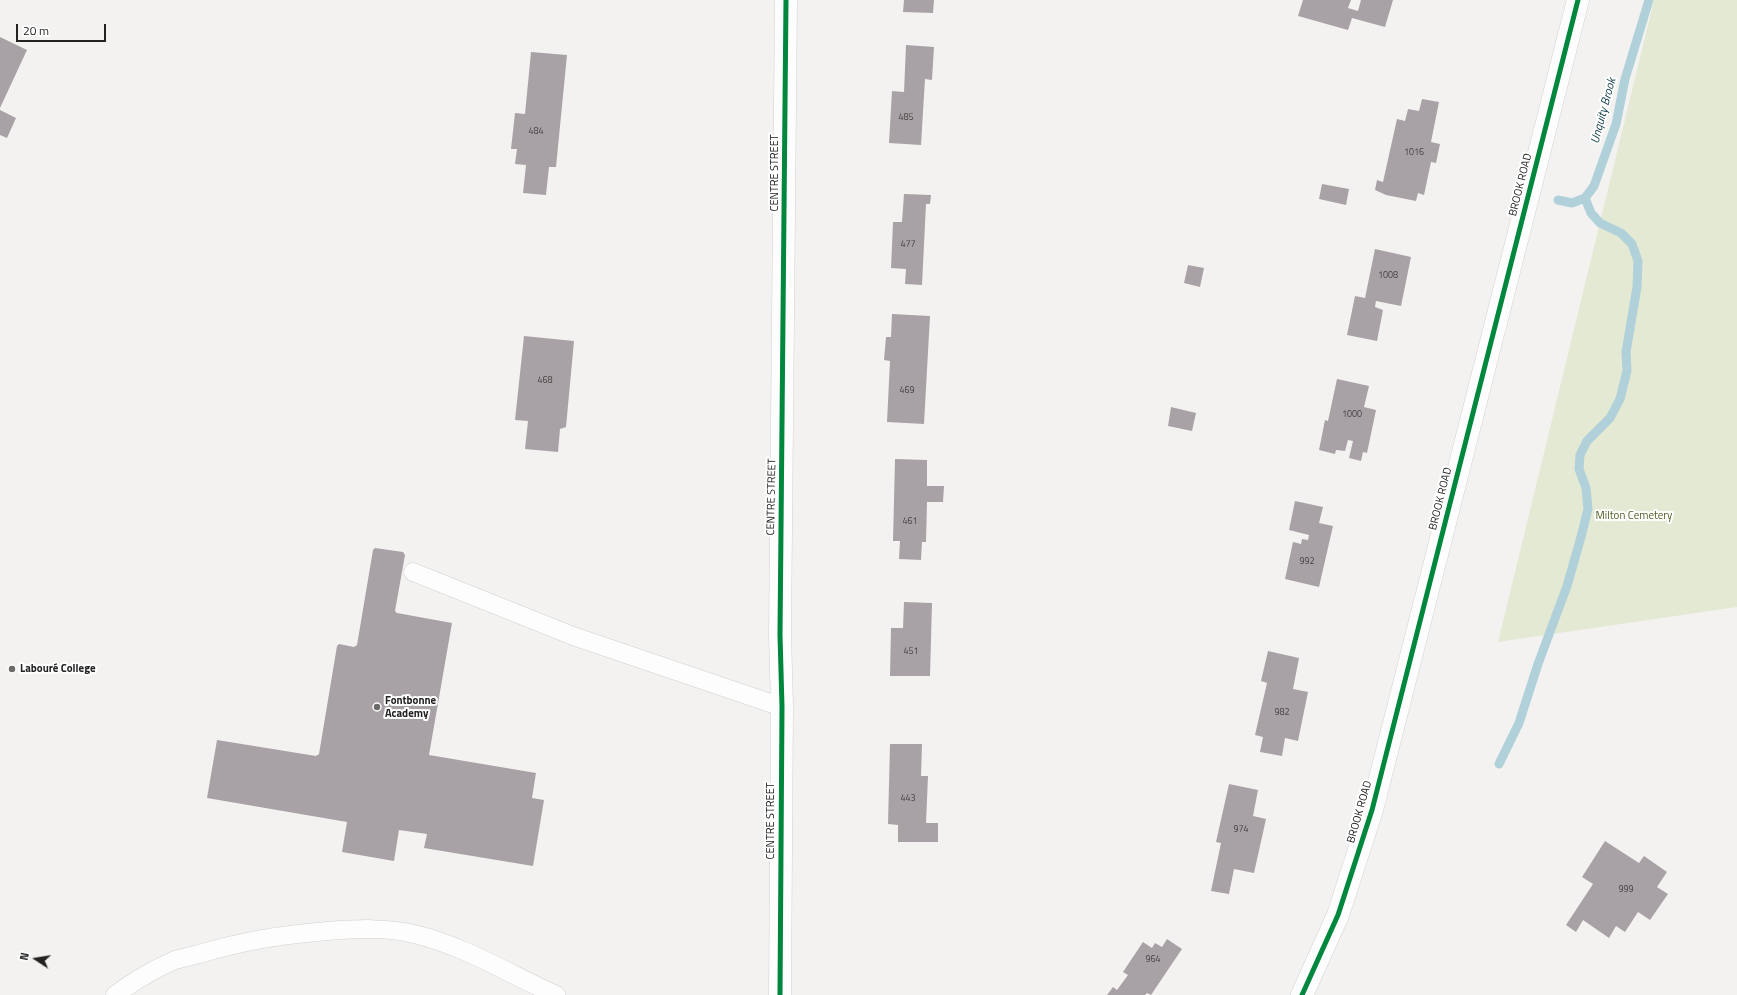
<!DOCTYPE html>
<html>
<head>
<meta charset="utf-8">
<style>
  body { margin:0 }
  #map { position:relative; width:1737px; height:995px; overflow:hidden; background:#f4f2f0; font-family:"Titillium Web",sans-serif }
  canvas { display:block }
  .north { position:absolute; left:16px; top:939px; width:40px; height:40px; -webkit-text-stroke:3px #fff; paint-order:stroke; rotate:282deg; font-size:11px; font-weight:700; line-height:16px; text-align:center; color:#232221 }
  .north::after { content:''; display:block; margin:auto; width:14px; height:18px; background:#232221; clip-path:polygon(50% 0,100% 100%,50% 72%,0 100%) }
  .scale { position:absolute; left:16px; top:24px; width:90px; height:18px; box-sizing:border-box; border:2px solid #232221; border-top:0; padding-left:5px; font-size:12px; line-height:14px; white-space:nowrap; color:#232221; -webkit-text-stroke:3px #fff; paint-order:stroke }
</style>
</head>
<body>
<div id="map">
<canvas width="1737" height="995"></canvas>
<div class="north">N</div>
<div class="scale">20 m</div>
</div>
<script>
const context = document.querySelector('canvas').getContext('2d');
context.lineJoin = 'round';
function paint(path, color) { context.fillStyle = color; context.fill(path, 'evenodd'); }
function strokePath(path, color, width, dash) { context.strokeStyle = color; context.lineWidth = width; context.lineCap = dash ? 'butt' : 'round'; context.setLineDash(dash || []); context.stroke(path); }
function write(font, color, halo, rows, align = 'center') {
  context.font = font + ' "Titillium Web",sans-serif'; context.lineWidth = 4; context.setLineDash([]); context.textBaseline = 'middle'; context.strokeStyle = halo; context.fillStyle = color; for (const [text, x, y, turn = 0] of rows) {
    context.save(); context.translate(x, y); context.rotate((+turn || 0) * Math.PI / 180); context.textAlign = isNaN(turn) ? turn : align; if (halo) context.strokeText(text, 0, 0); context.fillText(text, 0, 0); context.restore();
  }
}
paint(new Path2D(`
  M1654,0h83v607l-239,35z`), '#e4e9d4');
strokePath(new Path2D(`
  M1558,200l14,3 13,-5 9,-12 22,-62 9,-45 24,-79
  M1499,764l20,-41 19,-59 29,-78 14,-49 7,-28 -2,-21 -7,-19 1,-14 7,-14 23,-23 10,-19 7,-28 -1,-19 11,-65 1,-26 -6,-17 -11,-11 -21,-10 -9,-10 -6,-15`), '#b0d1da', 9);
paint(new Path2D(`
  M904,0h30l-1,13 -30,-1z
  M1303,0h48l-3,8 10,3 3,-11h32l-8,27 -33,-9 -4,12 -50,-14z
  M0,37l27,13 -27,58z
  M906,45l28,2 -2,33 -7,-1 -4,66 -32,-2 3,-52 12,1z
  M531,52l36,3 -11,112h-7l-3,28 -23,-2 3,-28 -11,-1 2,-15h-6l4,-36 10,1z
  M1422,99l17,3 -8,40 9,2 -4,19 -5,-1 -7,33 -6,-2 -2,8 -30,-6 -11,-5 2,-10 6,2 14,-63 8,2 3,-12 11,2z
  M0,110l16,8 -9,20 -7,-3z
  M1322,184l27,5 -3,16 -27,-6z
  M904,194l27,1 -1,9h-4l-4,81 -17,-1 1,-15 -15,-1 2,-46h9z
  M1375,249l36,8 -10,49 -25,-5 -1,6 8,3 -6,31 -30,-6 8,-39 10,2z
  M1188,265l16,3 -4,19 -16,-4z
  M892,314l38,2 -6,108 -37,-2 3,-61 -6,-1 2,-23h5z
  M524,336l50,5 -8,86 -6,2 -2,23 -33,-3 3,-28 -13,-1z
  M1337,379l32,7 -5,21 12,3 -9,43 -4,-1 -2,9 -12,-3 4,-17 -5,-1 -3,11 -9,-1 -1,4 -16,-4 6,-30 3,1z
  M1171,407l25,6 -4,18 -24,-5z
  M895,459l32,1v26h17l-1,16h-16l-1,40h-4l-1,18 -22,-1 1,-18h-7z
  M1295,501l28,6 -4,16 14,3 -14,61 -34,-8 8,-37 8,2 1,-5 6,1 1,-5 -20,-5z
  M375,548l28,4 2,3 -10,56 2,2 55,10 -23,132 107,18 -4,25 12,2 -11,66 -109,-18 3,-14 -28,-4 -5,31 -52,-9 5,-30 -140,-24 10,-58 99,16 3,-2 18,-108 2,-2 15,3 3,-2 16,-95z
  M904,602l28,1 -2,73h-40l1,-48h12z
  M1268,651l31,7 -6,31 15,3 -10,49 -13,-3 -3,18 -22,-4 3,-15 -8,-2 12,-52 -6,-2z
  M890,744h32l-1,32h7l-2,47h12v19h-40v-17l-10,-1z
  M1229,784l29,6 -5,26 13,3 -12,54 -20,-4 -5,25 -18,-3 10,-48 -5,-1z
  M1605,841l34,22 5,-7 23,16 -10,15 11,7 -18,26 -12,-8 -13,20 -9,-6 -7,12 -26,-18 -7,12 -10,-7 27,-41 -11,-7z
  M1167,939l15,10 -31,46 -4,-2 -2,2h-38l6,-8 4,3 11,-15 -5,-3 20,-30 9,6 3,-5 7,4z`), '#a8a2a6');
const lane = new Path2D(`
  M413,572l160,64 209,71
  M115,995c19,-14 39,-26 60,-35 8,-2 16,-4 24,-6 44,-13 81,-19 128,-23 28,-2 59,-4 87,3 51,12 95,40 142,61`);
const secondary = new Path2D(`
  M780,995l2,-288 -2,-72 6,-635`);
const primary = new Path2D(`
  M1302,995l36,-80 34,-105 206,-810`);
strokePath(lane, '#d2d0ce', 19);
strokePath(secondary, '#d2d0ce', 23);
strokePath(primary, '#d2d0ce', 23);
strokePath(lane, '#fdfdfd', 18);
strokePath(secondary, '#fdfdfd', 22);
strokePath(primary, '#fdfdfd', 22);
strokePath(new Path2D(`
  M780,995l2,-288 -2,-72 6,-635
  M1302,995l36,-80 34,-105 206,-810`), '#00873e', 5);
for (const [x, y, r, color] of [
  [12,669,4,"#6c6b69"],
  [377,707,4,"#6c6b69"]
]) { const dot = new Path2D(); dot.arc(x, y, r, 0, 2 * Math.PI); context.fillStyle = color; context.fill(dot); strokePath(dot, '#fff', 1.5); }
write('9px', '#444242', null, [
  ["485",906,118],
  ["484",536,132],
  ["1016",1414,153],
  ["477",908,245],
  ["1008",1388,276],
  ["468",545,381],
  ["469",907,391],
  ["1000",1352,415],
  ["461",910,522],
  ["992",1307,562],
  ["451",911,652],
  ["982",1282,713],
  ["443",908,799],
  ["974",1241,830],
  ["999",1626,890],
  ["964",1153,960]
]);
write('11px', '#232221', '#fff', [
  ["CENTRE STREET",775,173,-90],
  ["BROOK ROAD",1521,185,-76],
  ["CENTRE STREET",772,497,-89],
  ["BROOK ROAD",1441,499,-76],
  ["BROOK ROAD",1360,812,-74],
  ["CENTRE STREET",771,821,-90]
]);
write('11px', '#4f5e24', '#fff', [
  ["Milton Cemetery",1634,516]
]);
write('bold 11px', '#232221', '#fff', [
  ["Labouré College",20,669],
  ["Fontbonne",385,701],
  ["Academy",385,714]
], 'left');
write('italic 12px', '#0d3a45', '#fff', [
  ["Unquity Brook",1604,111,-75]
]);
</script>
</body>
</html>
